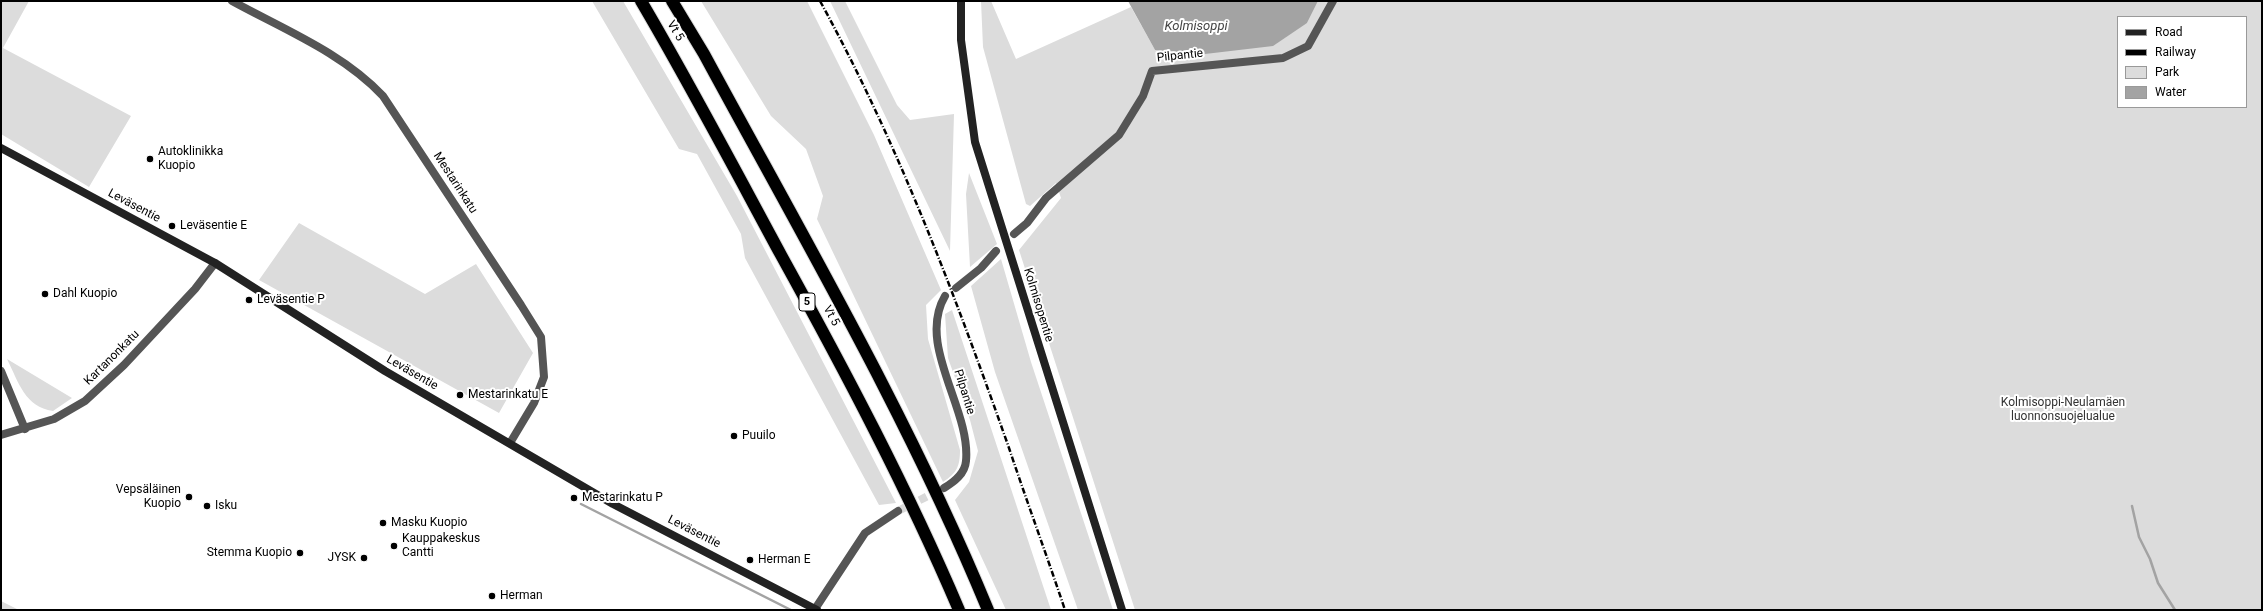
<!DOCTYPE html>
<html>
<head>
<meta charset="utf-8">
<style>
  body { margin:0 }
  #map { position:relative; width:2263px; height:611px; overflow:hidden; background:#fff; font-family:Roboto,sans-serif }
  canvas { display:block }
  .frame { position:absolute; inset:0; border:2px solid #000; pointer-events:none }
  .legend { position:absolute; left:2117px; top:16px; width:130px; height:92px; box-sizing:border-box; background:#fff; border:1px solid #999; margin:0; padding:5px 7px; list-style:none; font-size:12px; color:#000 }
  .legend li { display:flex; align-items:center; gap:8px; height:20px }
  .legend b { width:20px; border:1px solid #999 }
</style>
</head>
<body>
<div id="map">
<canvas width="2263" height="611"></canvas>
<div class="frame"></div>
<ul class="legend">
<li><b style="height:5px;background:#222"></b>Road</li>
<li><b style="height:5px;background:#000"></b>Railway</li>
<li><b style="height:11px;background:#dcdcdc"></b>Park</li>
<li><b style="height:11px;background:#a3a3a3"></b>Water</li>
</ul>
</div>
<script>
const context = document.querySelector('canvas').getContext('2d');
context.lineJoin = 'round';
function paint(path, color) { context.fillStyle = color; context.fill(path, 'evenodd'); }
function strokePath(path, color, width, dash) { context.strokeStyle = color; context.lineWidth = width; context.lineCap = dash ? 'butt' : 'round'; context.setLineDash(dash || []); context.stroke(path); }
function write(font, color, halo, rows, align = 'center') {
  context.font = font + ' Roboto,sans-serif'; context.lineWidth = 4; context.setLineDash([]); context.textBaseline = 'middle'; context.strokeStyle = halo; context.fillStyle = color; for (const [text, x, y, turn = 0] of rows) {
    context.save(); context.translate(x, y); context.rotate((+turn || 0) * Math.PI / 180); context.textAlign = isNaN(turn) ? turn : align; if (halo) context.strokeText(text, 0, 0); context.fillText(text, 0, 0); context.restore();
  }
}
paint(new Path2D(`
  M1,1h28l-26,47 128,68 -42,71 -88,-53z
  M592,1h31l114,195 159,307 -17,2 -134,-247 -4,-24 -44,-80 -18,-5z
  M701,1h106l67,134 67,155 -15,15 2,34 32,111c0,16 -3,23 -17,32l-126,-263 6,-23 -17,-47 -35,-33z
  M830,1h15l52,104 13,15 44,-6 -4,137z
  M981,1h10l25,58 115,-52 24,43 152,-27 11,-22h944v609h-1127l-116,-360 42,-52 -5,-15 -26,23 -4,-2 -43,-157zM2118,17h128v90h-128z
  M969,173l28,71 -27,23 -4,-73z
  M299,223l126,71 51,-30 57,89 -34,60 -240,-133z
  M1001,259l30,103 82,248h-35l-83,-238 -24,-86z
  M952,310l99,300h-45l-51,-110 14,-18 9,-31 -8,-31 -22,-62 -3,-44z
  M7,359l65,39 -19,13c-28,-4 -34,-28 -46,-52z
  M1,601l18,9h-18z`), '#dcdcdc');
paint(new Path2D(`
  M1128,1h190l-11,22 -34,23 -68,8 -50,-4z`), '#a3a3a3');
strokePath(new Path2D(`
  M581,504l210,106
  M2132,506l7,31 11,22 8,24 17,27`), '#a3a3a3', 2.5);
strokePath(new Path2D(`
  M898,511l42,-21`), '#d9d9d9', 8, [8, 4]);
const motorway = new Path2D(`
  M641,1c49,83 94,169 140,254 64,116 126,233 178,355
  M672,1l32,53c99,183 205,364 284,556`);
strokePath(motorway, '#dbdbdb', 14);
strokePath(new Path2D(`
  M232,1c51,28 111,52 151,95l138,209 20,32 3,40 -10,26 -24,40
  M1014,234l13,-11 19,-25 73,-63 24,-39 9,-25 131,-13 25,-12 25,-45
  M956,288l25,-20 15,-17
  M1,371l24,58
  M944,488c10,-6 21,-14 22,-27 5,-52 -50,-116 -21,-165
  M815,609l50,-76 33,-22`), '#555', 8);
strokePath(new Path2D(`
  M1,435l53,-16 31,-18 39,-36 71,-76 20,-26`), '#555', 8);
strokePath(new Path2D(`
  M961,1v39l14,102 147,468
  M1,148l214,115 170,108 228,133 204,106`), '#222', 8);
strokePath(motorway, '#000', 12);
strokePath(new Path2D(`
  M820,1c78,142 135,294 189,447 18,54 38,108 56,162`), '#000', 2.5, [6, 2, 1, 2]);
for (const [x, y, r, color] of [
  [150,159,4,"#000"],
  [172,226,4,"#000"],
  [45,294,4,"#000"],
  [249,300,4,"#000"],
  [460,395,4,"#000"],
  [734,436,4,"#000"],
  [189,497,4,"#000"],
  [574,498,4,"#000"],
  [207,506,4,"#000"],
  [383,523,4,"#000"],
  [394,546,4,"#000"],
  [300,553,4,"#000"],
  [364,558,4,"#000"],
  [750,560,4,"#000"],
  [492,596,4,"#000"]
]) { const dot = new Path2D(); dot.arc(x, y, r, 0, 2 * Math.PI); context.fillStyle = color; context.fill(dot); strokePath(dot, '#fff', 1.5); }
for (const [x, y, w] of [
  [807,302,16]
]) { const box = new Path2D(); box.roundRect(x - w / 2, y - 9, w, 18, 3); context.fillStyle = '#fff'; context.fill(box); strokePath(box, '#000', 1); }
write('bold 11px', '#000', null, [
  ["5",807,302]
]);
write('12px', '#000', '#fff', [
  ["Vt 5",675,31,59],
  ["Pilpantie",1180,56,-6],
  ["Mestarinkatu",455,183,57],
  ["Leväsentie",134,206,28],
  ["Kolmisopentie",1038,305,73],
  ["Vt 5",831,316,62],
  ["Kartanonkatu",112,358,-45],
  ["Leväsentie",412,373,30],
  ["Pilpantie",964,392,73],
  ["Leväsentie",694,532,27]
]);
write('12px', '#000', '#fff', [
  ["Autoklinikka",158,152],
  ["Kuopio",158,166],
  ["Leväsentie E",180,226],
  ["Dahl Kuopio",53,294],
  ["Leväsentie P",257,300],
  ["Mestarinkatu E",468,395],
  ["Puuilo",742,436],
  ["Vepsäläinen",181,490,"right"],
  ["Kuopio",181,504,"right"],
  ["Mestarinkatu P",582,498],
  ["Isku",215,506],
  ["Masku Kuopio",391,523],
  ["Kauppakeskus",402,539],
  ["Cantti",402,553],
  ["Stemma Kuopio",292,553,"right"],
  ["JYSK",356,558,"right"],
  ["Herman E",758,560],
  ["Herman",500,596]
], 'left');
write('12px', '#333', '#fff', [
  ["Kolmisoppi-Neulamäen",2063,403],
  ["luonnonsuojelualue",2063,417]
]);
write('italic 13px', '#444', '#fff', [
  ["Kolmisoppi",1196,27]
]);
</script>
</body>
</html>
